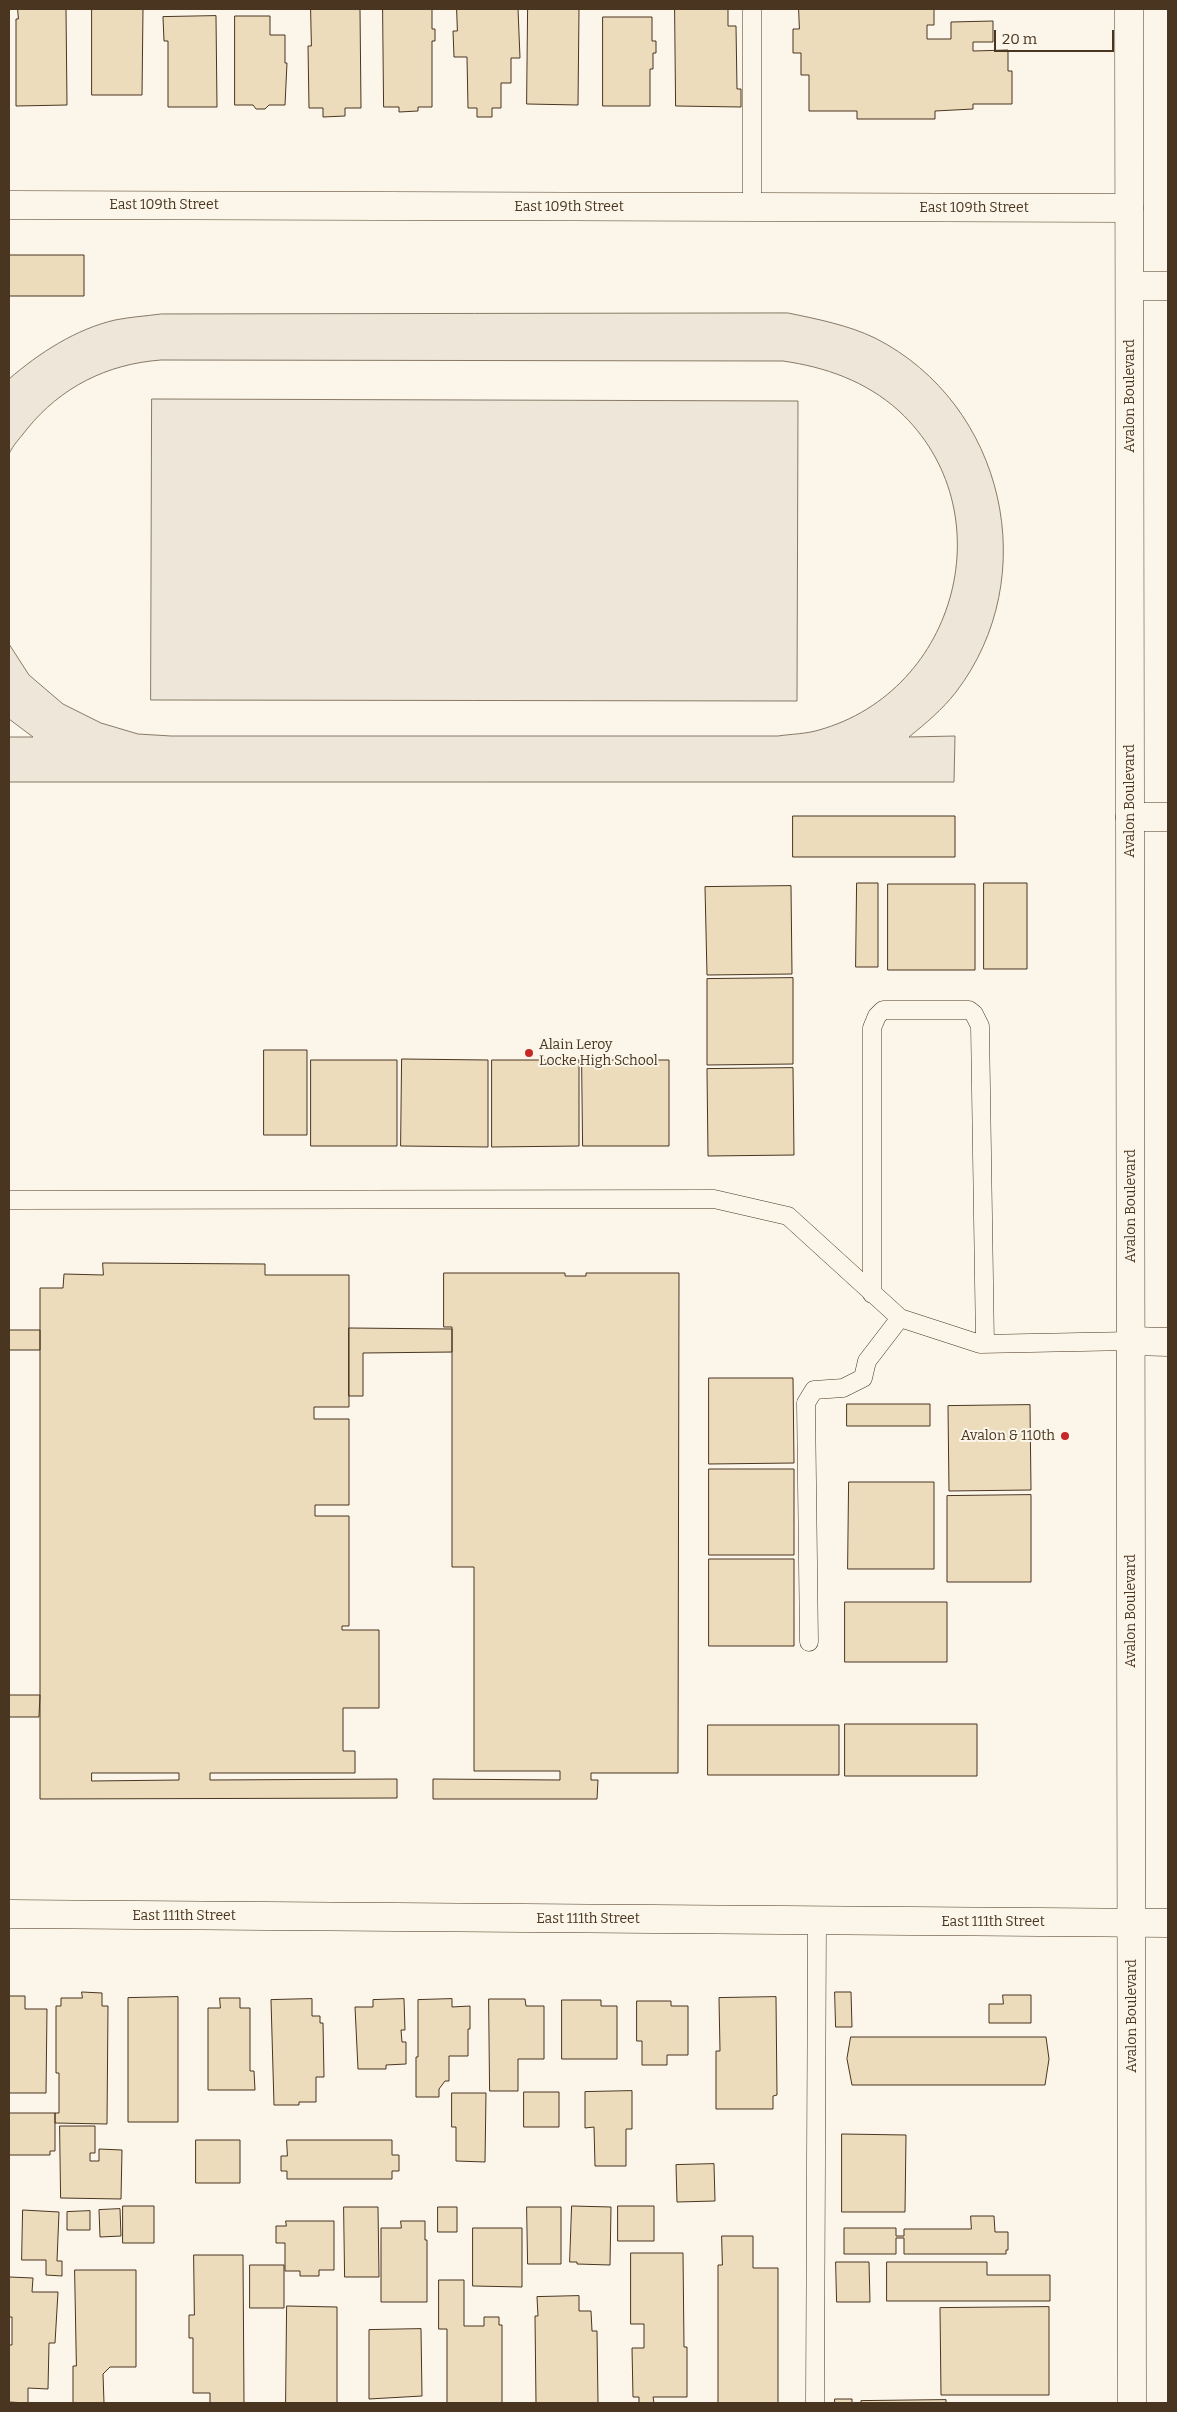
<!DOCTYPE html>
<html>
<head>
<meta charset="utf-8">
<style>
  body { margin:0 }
  #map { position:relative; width:1177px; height:2412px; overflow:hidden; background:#fbf6e9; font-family:Bitter,serif }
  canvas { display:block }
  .frame { position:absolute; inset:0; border:10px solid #4a3520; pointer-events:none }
  .scale { position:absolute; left:994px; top:30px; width:120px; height:22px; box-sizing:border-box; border:2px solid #4a3520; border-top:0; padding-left:6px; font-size:15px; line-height:18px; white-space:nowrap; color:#4a3520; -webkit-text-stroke:4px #fbf6e9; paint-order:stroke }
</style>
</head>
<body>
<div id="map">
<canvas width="1177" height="2412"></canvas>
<div class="frame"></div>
<div class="scale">20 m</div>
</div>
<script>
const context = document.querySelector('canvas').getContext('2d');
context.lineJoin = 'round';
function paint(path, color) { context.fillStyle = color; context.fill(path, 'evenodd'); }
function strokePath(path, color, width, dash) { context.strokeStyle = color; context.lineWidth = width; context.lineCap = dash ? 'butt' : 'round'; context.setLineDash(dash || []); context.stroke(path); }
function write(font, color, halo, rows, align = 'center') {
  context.font = font + ' Bitter,serif'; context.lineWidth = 4; context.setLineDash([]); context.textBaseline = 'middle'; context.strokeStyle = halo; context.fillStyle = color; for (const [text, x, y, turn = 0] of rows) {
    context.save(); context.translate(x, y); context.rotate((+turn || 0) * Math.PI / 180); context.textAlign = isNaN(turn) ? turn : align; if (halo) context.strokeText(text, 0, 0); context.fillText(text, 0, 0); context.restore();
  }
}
const green = new Path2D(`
  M788,313c29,6 60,12 87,25 130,66 169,239 81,354 -14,18 -30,31 -47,45l46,-1 -1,46h-945v-45h24l-24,-18v-75l20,31 34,29 38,19 37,11 33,2h607c13,-2 28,-2 41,-6 139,-39 187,-220 80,-319 -33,-30 -74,-44 -116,-50l-622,-1c-54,4 -100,27 -134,69 -6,8 -14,16 -18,25v-75c30,-26 67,-50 106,-59 15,-3 31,-4 46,-6z
  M152,399l646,2 -1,300 -646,-1z`);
paint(green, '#ede6d9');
strokePath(green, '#887966', 1);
const building = new Path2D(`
  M18,9h48l1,96 -51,1v-87h2z
  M92,9h51l-1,86h-50z
  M311,9h49l1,99h-16v8l-22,1v-9h-14l-1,-62h3z
  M383,9h49v20h3v12h-3v66h-14v4l-19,1v-5h-15z
  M457,9h61l2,49h-9v25h-10v25h-9v9h-15v-9h-9l-1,-51h-13l-1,-26h4z
  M528,9h51l-1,96 -51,-1z
  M675,9h53v17h8l1,63h4v18l-65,-1z
  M799,9h135v16h-7v14h24v-17l42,-1v21h-20v9l35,-1v21h4v33h-39v5l-38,2v8h-78v-8h-48v-36h-8v-22h-8v-24h6z
  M216,16l1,91h-49v-66h-4l-1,-24z
  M235,16h35v19h15v28h2l-2,42h-16l-4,4h-9l-3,-4h-18z
  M603,17h49v24h4v12h-3v16h-3v37h-47z
  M9,255h75v41h-75z
  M793,816h162v41h-162z
  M857,883h21v84h-22z
  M984,883h43v86h-43z
  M888,884h87v86h-87z
  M791,886l1,88 -85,1 -2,-88z
  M793,978v86l-86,1v-86z
  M264,1050h43v85h-43z
  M402,1059l86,1v87l-87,-1z
  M311,1060h86v86h-86z
  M492,1060h87v86l-87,1z
  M582,1060h87v86h-86z
  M793,1068l1,87 -86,1 -1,-87z
  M103,1263l162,1v11h84v132h-35v12h35v86h-34v11h34v110h-7v4h37v78h-36v43h12v22h-145v7l187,-1v19l-357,1v-511h23l1,-14 39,1zM92,1773h87v7l-87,1z
  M444,1273h121v3h21v-3h93l-1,500h-87v7h7l-1,19h-164v-20l127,1v-9h-86v-204h-22v-240h-8z
  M349,1328l103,1v23l-89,1v43h-14z
  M9,1330h31v20h-31z
  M709,1378h84l1,85 -85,1z
  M847,1404h83v22h-83z
  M1030,1405l1,85 -82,1 -1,-85z
  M709,1469h85v86h-85z
  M849,1482h85v87h-86z
  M1031,1495v87h-84v-86z
  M709,1559h85v87h-85z
  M845,1602h102v60h-102z
  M9,1695h31l-1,22h-30z
  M845,1724h132v52h-132z
  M708,1725h131v50h-131z
  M82,1992l20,1v13h6l-1,118 -52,-1v-10h4v-40h-3v-67h5v-8h21z
  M835,1992h16l1,35h-16z
  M1003,1995h28v28h-42v-19h14z
  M9,1996h16v13h22l-1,84h-37z
  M178,1997v125h-50v-124z
  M776,1997l1,98 -4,1v13h-57v-58h4l-1,-53z
  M220,1998h20v10h10v63h4l1,19h-47v-82h12z
  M312,1999v17h8v7h3l1,54h-8v25h-17v3h-25l-3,-105z
  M404,1999l1,31h-4l1,12h4v22l-20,1v4h-28l-3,-62h18v-7z
  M452,1999v8l18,-1v23h-2v27h-19v25h-4l-6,8v8h-23v-40h2v-57z
  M489,1999h36l1,7h18v53h-26v32h-28z
  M562,2000h39v6h16v53h-55z
  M637,2001h34v5h17v49h-21v10h-25v-24h-5z
  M851,2037h195l3,22 -4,26h-193l-5,-26z
  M632,2091v38h-6v37h-31l-1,-39 -9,1v-36z
  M524,2092h35v35h-35z
  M452,2093h34l-1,69 -29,-1v-34h-4z
  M9,2113h46v38h-5v4h-41z
  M60,2126h35v27h-5v8h9v-12l23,1 -1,49 -60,-1z
  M842,2134l64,1 -1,77h-63z
  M196,2140h44v43h-44z
  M287,2140h105v15h7v16h-7v8h-105v-8h-6v-15h6z
  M714,2164l1,37 -38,1 -1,-37z
  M123,2206h31v37h-31z
  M572,2206l39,1 -1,58 -33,-1v-2h-7z
  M618,2206h36v35h-36z
  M344,2207h34l1,70h-34z
  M438,2207h19v25h-19z
  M527,2207h34v57h-33z
  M120,2209l1,27 -21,1 -1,-27z
  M23,2210l36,2 -2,49h5v15l-16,-1v-15h-24z
  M90,2211v19h-23v-18z
  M971,2216h23l1,16h13v18h-2v4h-102v-16h-8v16h-52v-26h52v8h8v-7h67z
  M286,2221h48v49h-15v6h-19v-5h-15v-28h-9v-17h10z
  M401,2221h24v19h2v62h-46v-74h20z
  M473,2228h49v59l-49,-1z
  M722,2236h31v32h25v135h-60v-138h4z
  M631,2253h52l1,94h3v50h-34l1,6h-15v-6h-6l-1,-49h12v-24h-13z
  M194,2255h49l1,148h-34v-10h-17v-55h-4v-23h5z
  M836,2262h33l1,40h-33z
  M887,2262h100v13h63v26h-163z
  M250,2265h34v43h-34z
  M75,2270h61v97h-26l-7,7 1,29h-31v-37h3z
  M9,2277l24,1 -1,14h26l-3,51h-6l-1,46 -20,-1v15l-19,-1v-57h3v-28h-3z
  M439,2280h25v46h20v-9h15v8h3v78h-55v-74h-8z
  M579,2296v15h12l1,20h5l1,72h-62l-1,-87h3l-1,-19z
  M287,2306l50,1v96h-51z
  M1049,2307v88h-108l-1,-87z
  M421,2329l1,67 -53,3v-69z
  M835,2399h17v4h-17z
  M946,2400v3h-85v-2z`);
paint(building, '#ecdcbc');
strokePath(building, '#4a3520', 1);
const service = new Path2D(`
  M752,9v199
  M9,1200l705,-1 74,17 112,102 80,26 151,-3
  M872,1294v-266l5,-12 6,-6h86l5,4 6,12 5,318
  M809,1642l-3,-239 8,-13 29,-2 20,-10 4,-17 33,-43
  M815,2403l2,-483`);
const minor = new Path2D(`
  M9,205l1120,3
  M1130,286h38
  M1130,817h38
  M1131,1341l37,1
  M9,1914l1159,9`);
const secondary = new Path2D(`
  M1129,9l3,2394`);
strokePath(service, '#4a3520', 19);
strokePath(minor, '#4a3520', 29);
strokePath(secondary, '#4a3520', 29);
strokePath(service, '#fbf6e9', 18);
strokePath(minor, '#fbf6e9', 28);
strokePath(secondary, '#fbf6e9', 28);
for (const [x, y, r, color] of [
  [529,1053,5,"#c62828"],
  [1065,1436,5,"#c62828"]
]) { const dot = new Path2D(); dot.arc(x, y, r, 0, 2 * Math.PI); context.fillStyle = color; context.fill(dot); strokePath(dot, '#fbf6e9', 2); }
write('14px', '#4a3520', '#fbf6e9', [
  ["East 109th Street",164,205],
  ["East 109th Street",569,207],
  ["East 109th Street",974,208],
  ["Avalon Boulevard",1130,396,-90],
  ["Avalon Boulevard",1130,801,-90],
  ["Avalon Boulevard",1131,1206,-90],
  ["Avalon Boulevard",1131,1611,-90],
  ["East 111th Street",184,1916],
  ["East 111th Street",588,1919],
  ["East 111th Street",993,1922],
  ["Avalon Boulevard",1132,2016,-90]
]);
write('14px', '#4a3520', '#fbf6e9', [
  ["Alain Leroy",539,1045],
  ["Locke High School",539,1061],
  ["Avalon & 110th",1055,1436,"right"]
], 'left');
</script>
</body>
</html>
